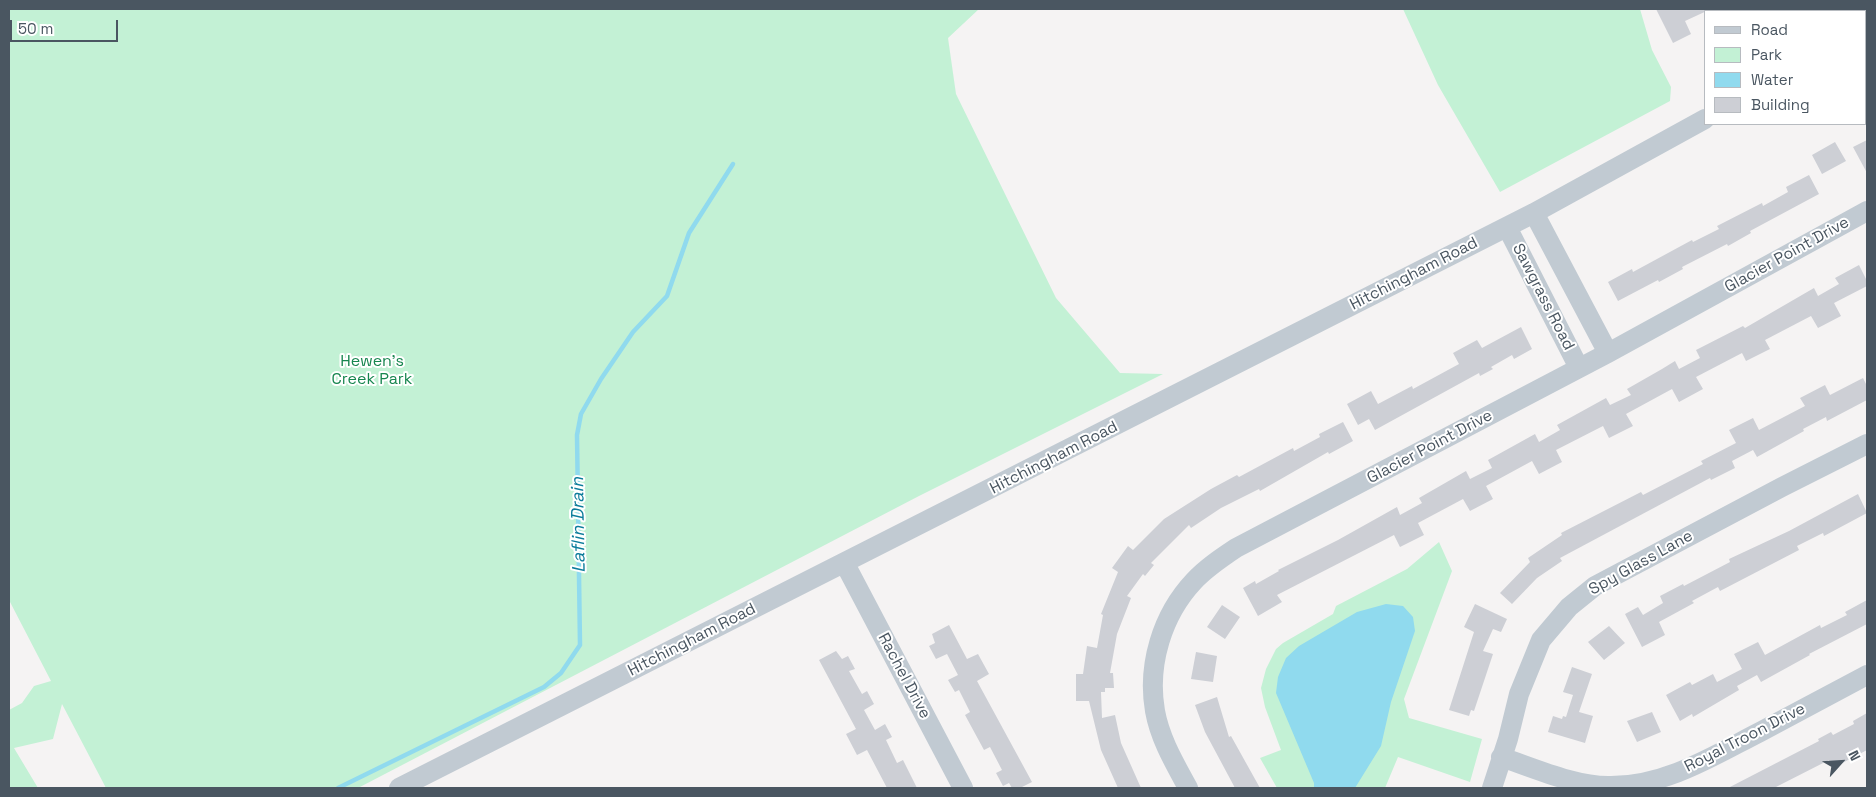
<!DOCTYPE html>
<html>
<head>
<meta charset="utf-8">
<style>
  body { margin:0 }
  #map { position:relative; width:1876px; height:797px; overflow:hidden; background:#f5f3f3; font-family:"Space Grotesk",sans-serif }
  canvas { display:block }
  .frame { position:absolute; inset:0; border:10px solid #4a5661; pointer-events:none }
  .legend { position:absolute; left:1704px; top:10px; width:162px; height:115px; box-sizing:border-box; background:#fff; border:1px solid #b7bbc0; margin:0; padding:6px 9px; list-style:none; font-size:15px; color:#4a5661 }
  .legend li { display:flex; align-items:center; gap:10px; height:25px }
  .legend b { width:25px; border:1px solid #b7bbc0 }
  .north { position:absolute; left:1816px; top:737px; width:50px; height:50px; -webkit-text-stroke:4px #fff; paint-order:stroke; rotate:64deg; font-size:14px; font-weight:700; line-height:20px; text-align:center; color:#4a5661 }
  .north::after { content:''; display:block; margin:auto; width:18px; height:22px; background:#4a5661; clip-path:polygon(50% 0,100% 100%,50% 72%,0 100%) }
  .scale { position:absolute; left:10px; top:20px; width:108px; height:22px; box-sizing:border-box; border:2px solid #4a5661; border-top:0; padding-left:6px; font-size:15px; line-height:18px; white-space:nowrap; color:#4a5661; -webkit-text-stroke:4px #fff; paint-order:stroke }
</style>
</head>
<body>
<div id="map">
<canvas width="1876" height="797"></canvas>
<div class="frame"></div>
<ul class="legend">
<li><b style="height:6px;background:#c1cad2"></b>Road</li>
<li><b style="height:14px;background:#c3f1d5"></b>Park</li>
<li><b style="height:14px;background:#90daee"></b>Water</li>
<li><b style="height:14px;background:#cdcfd5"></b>Building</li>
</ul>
<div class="north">N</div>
<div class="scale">50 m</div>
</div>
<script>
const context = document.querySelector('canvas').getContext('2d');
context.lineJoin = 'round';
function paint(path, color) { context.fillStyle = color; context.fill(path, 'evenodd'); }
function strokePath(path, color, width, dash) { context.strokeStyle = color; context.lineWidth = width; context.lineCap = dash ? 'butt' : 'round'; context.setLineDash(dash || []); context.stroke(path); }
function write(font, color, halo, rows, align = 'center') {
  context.font = font + ' "Space Grotesk",sans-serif'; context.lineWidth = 4; context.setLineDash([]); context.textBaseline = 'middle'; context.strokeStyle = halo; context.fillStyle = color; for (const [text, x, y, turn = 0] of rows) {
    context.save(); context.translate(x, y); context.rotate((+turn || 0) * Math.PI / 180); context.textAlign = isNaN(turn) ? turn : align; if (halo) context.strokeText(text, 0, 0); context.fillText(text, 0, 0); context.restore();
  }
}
paint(new Path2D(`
  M9,9h970l-31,29 8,56 100,204 64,75 43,1 -244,122 -561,292h-252l-44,-84 -9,35 -39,9 24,40h-29v-78l13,-7 12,-17 17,-5 -42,-81z
  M1403,9h237l12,41 19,37 -1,14 -170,91 -62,-107z
  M1439,542l13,29 -48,128 5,19 73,21 -12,43 -72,-25 -13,31h-108l-17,-30 21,-8 -16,-43 -4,-19 5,-19 10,-20 7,-6 50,-29 3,-8 71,-37z`), '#c3f1d5');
paint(new Path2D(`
  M1386,604l17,2 10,11 2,14 -24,71 -10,44 -26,42h-41v-5l-38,-90 2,-16 8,-19 13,-12 58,-34z`), '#90daee');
strokePath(new Path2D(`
  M338,788l206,-101 17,-14 19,-28 -3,-210 4,-21 20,-35 32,-47 34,-36 22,-63 44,-69`), '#90daee', 4.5);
paint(new Path2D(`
  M1656,9h55l-26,12 6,13 -18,9z
  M1867,140v33l-14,-26z
  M1835,142l11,19 -24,13 -10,-19z
  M1809,175l10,19 -69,37 1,2 -23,13 -1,-2 -45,23 1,2 -24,13 -1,-2 -40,21 -10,-19 24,-13 1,3 59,-32 1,2 26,-13 -2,-3 45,-23 1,3 25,-14 -2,-5z
  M1859,265l8,16v5l-33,17 7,13 -23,12 -7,-12 -46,24 5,9 -24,12 -4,-8 -46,24 7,12 -24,13 -7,-13 -46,25 7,12 -24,12 -6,-12 -47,24 6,12 -23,12 -7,-13 -46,25 7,13 -23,12 -7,-12 -45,24 6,12 -24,12 -6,-12 -117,60 5,7 -24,14 -15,-28 12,-7 1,3 23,-13 -1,-1 60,-30 59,-33 3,8 22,-12 -3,-5 47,-27 4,8 22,-11 -4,-8 47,-26 4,8 21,-12 -3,-5 49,-27 4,7 21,-10 -4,-6 35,-20 13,-8 4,8 21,-11 -4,-8 47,-24 2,2 69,-40 4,8 21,-12 -4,-6z
  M1521,327l11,22 -18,10 -2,-4 -21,12 2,2 -13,7 -1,-3 -104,57 -6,-11 -11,6 -11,-21 24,-13 7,13 34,-18 1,3 46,-25 -6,-11 24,-13 5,8z
  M1863,378l4,8v14l-40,21 -1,-4 -23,12 1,2 -47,26 -4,-7 -21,11 3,7 -24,12 -1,-2 -150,80 2,3 -25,17 -25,26 -12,-11 30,-31 -2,-4 34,-23 -1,-2 80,-41 2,3 60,-31 -2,-3 35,-18 -7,-13 24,-12 6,12 46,-24 -5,-8 25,-13 5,10z
  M1343,422l10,19 -24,13 -1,-2 -68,39 -1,-2 -38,19 -30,20 -2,-3 -38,38 3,2 -9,11 -2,-2 -16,22 4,2 -14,36 -7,39h3l1,15h-9v4h-4l1,26 13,-3 6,28 20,45h-23l-17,-38 -12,-49h-13v-27h7l4,-28 10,2 6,-33 -2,-1 17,-42 -6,-4 16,-22 5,4 31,-31 47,-30 26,-14 2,2 54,-29 1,3 26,-14 -1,-3z
  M1858,494l9,19 -43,23 -1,-3 -26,13 2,4 -79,41 -2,-4 -26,14 2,2 -35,19 6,13 -23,12 -17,-33 13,-7 5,8 20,-12 -3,-7 23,-12 1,2 46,-24 -1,-3 60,-28z
  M1867,600v24l-58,30 1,1 -49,27 -4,-7 -20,11 2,4 -46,27 -1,-3 -12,7 -14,-26 24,-13 2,3 21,-11 4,8 25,-13 -8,-15 24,-12 7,13 55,-30 1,3 26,-13 -2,-3z
  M1475,604l32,15 -6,13 -8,-3 -10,22 10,3 -19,57 -3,-1 -2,6 -20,-6 25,-78 -10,-5z
  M1222,605l18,12 -15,22 -18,-12z
  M949,625l18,34 11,-5 11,20 -12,7 55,101 -12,6h-8l-3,-5 -6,3 -7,-13 6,-3 -12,-23 -6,3 -19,-35 5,-3 -11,-22 -4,2 -7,-12 10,-5 -11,-21 -11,5 -7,-13 6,-3 -3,-9z
  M1609,626l16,17 -21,17 -16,-18z
  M836,651l6,8 6,-3 7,13 -6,2 13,23 5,-3 7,13 -10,6 11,20 10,-6 7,13 -6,3 11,23 6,-3 14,28h-30l-20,-38 -10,5 -11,-21 10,-5 -37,-69z
  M1196,652l21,4 -4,26 -22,-3z
  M1572,667l20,7 -13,38 14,4 -8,27 -37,-11 5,-16 9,3 1,-3 3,1 7,-22 -10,-3z
  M1217,697l12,40 2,-1 29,52h-25l-30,-56 -10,-27z
  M1652,712l9,20 -24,10 -10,-21z
  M1867,713v37l-34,18 -4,-8 -55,28h-46l91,-47 -1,-2 13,-7 2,3 21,-11 -1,-3z`), '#cdcfd5');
strokePath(new Path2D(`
  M1865,37l2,-1
  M1534,213l74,140
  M1507,227l72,141
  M845,564l118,224
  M1501,757c33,11 75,30 110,29 55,0 102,-30 149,-54 35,-19 71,-38 107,-57
  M399,788l1135,-575 171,-94
  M1188,788c-13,-24 -28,-49 -33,-77 -8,-46 7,-96 39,-130 12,-13 27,-23 42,-33l372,-195 259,-142
  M1492,788l16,-49 11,-45 22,-54 28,-33 26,-21 187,-99 85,-43`), '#c1cad2', 20);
write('16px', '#4a5661', '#fff', [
  ["Glacier Point Drive",1787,255,-29],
  ["Hitchingham Road",1414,274,-27],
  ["Sawgrass Road",1543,297,63],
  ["Glacier Point Drive",1430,447,-28],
  ["Hitchingham Road",1054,458,-27],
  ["Spy Glass Lane",1641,563,-29],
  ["Hitchingham Road",692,640,-27],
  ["Rachel Drive",904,676,62],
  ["Royal Troon Drive",1745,738,-27]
]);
write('16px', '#17864f', '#fff', [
  ["Hewen's",372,362],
  ["Creek Park",372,380]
]);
write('italic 18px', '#0c7c9b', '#fff', [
  ["Laflin Drain",579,525,-91]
]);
</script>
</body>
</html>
